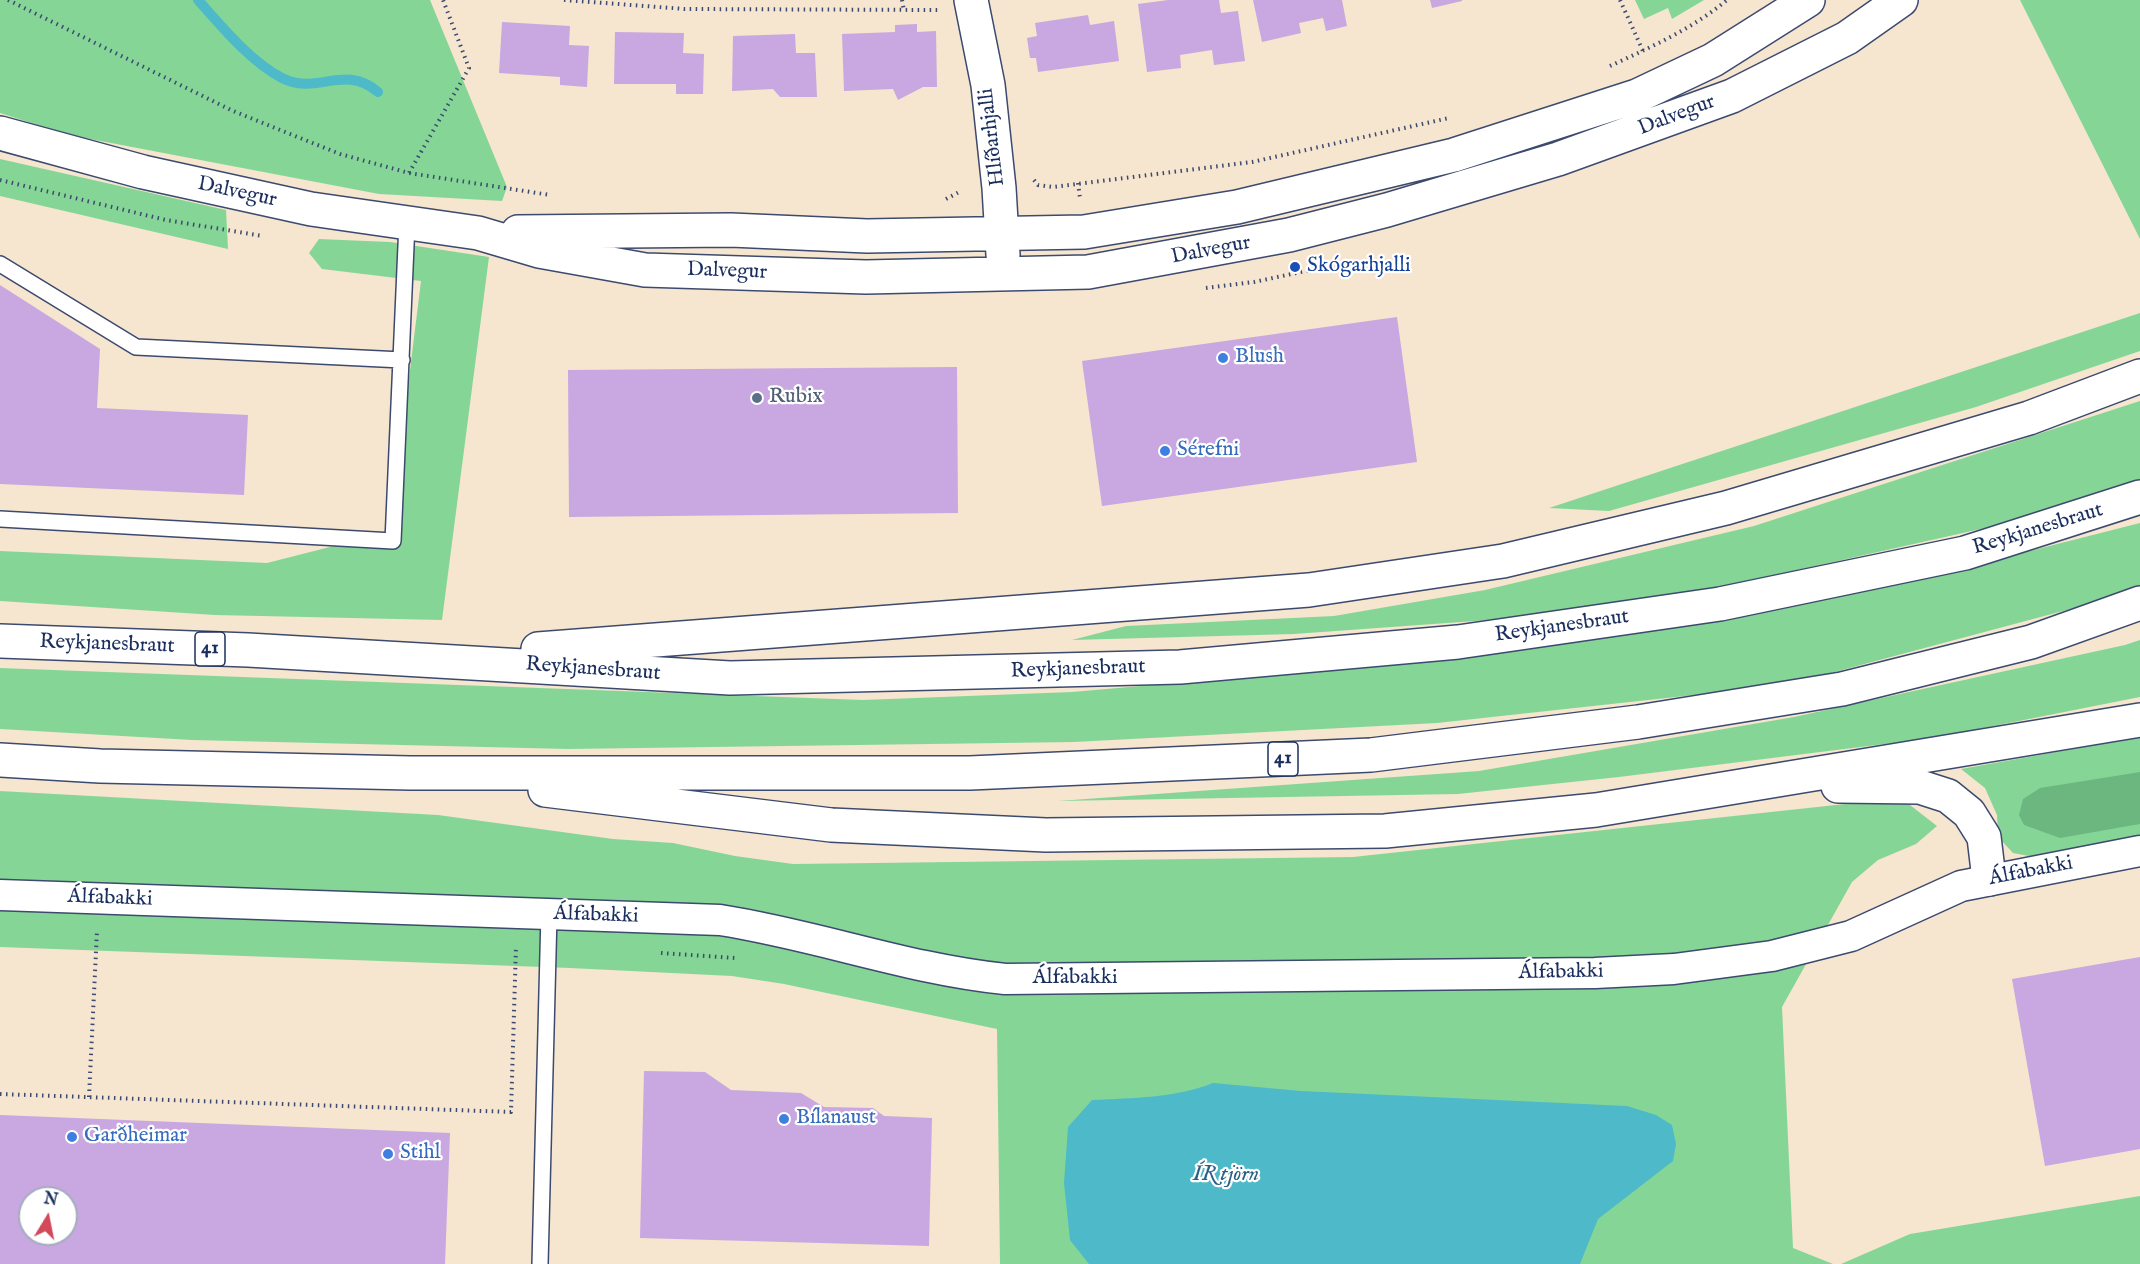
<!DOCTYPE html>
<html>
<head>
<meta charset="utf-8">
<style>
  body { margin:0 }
  #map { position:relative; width:2140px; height:1264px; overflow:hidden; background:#f6e5cf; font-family:"IM FELL English",serif }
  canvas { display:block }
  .north { position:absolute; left:18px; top:1186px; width:60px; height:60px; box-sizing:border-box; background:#fff; border:2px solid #a4acbf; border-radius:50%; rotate:10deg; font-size:16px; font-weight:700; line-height:24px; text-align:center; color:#1b2f5e }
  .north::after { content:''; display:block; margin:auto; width:21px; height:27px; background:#d1495b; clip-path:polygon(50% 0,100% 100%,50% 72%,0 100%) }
</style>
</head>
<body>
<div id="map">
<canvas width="2140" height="1264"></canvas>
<div class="north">N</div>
</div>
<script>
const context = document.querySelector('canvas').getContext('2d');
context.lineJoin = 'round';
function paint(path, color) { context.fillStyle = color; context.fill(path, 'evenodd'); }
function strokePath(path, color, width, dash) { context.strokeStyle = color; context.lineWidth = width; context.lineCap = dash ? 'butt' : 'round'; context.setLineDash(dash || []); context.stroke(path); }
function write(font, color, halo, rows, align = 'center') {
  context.font = font + ' "IM FELL English",serif'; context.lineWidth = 4.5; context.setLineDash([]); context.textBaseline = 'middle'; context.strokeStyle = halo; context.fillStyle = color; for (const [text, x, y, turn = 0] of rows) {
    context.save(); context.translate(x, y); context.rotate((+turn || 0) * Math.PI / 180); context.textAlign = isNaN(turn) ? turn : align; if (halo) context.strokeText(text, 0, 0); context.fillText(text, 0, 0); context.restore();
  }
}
paint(new Path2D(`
  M0,0h430l77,187 -5,14 -123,-7 -310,-59 -69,-22z
  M1635,0h69l-32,19 -4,-11 -24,11z
  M2020,0h120v239z
  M0,159l226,51 2,39 -228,-53z
  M319,239l71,3 99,15 -47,363 -227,-5 -215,-14v-50l267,12 118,-30 13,-66 23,-186 -99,-12 -13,-16z
  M2140,313v38l-164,56 -367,104 -60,-3z
  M2140,401v84l-79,26 -326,73 -232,35 -209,15 -222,6 54,-14 208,-10 151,-26 269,-64z
  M2140,523v63l-32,13 -322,86 -349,38 -363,19 -506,7 -376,-9 -192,-11v-61l863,32 209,-8 251,-22 240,-29 337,-57z
  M2140,640v57l-207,41 -314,39 -161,17 -400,7 421,-30 315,-54 331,-72z
  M2140,737v101l-106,19 -21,-4 -15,-16 -1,-22 -12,-27 -24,-19z
  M0,791l438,24 175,24 60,4 62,13 58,8 560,-7 548,-59 36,28 -21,18 -38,16 -26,22 -70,125 11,241 40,16h-833l-3,-235 -213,-45 -52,-8 -162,-8 -570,-21z
  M2140,1196v68h-299l69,-30z`), '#85d696');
paint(new Path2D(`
  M2140,772v52l-80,14 -36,-13 -5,-10 4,-16 17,-11z`), '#6cb77f');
paint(new Path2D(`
  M1213,1083l88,8 326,15 29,9 16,10 4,19 -3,17 -75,58 -18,45h-491l-19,-24 -6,-57 4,-56 24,-27c41,-2 83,-2 121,-17z`), '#4db9c9');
strokePath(new Path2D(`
  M198,0c23,26 53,62 84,78 35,18 62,-15 96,14`), '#4db9c9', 10);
paint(new Path2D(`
  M1168,0h51l2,13 17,-2 7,50 -31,4 -2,-15 -32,5 1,13 -34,4 -9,-68z
  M1253,0h89l5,26 -21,5 -3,-13 -24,5 2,10 -39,9z
  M1430,0h32v1l-30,7z
  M1088,15l2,10 24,-4 5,40 -81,11 -2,-14h-6l-3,-20 10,-2 -2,-13z
  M502,22l68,4 -1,19 20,1 -2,41 -27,-2v-8l-61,-4z
  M917,24v8l19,-1 1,56h-14l-25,13 -5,-11 -49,2 -2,-57 53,-2v-7z
  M615,32l69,1 -1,20 21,1 -1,40h-27v-10h-62z
  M795,34l1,19h19l2,44h-37l-7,-8 -41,2 1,-55z
  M0,285l100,64 -3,59 151,7 -4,80 -244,-11z
  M1397,317l20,145 -315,44 -20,-145z
  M957,367l1,146 -389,4 -1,-147z
  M2140,957v192l-95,17 -33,-187z
  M644,1071l61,1 26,18 70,3 23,14 49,1 11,8 48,2 -3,128 -289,-8z
  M0,1115l450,18 -5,131h-445zM30,1198h36v36h-36z`), '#c9a7e0');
const lane = new Path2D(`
  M0,264l136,83 266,13
  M0,519l393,22 14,-318
  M540,1264l9,-350`);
const street = new Path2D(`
  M0,895l720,25c97,15 187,49 285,59l590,-6 79,-4 98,-13 79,-20 110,-50 179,-35`);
const secondary = new Path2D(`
  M971,0l17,85 11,103 4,67
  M0,133l143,39 168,37 167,24 61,18 106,19 221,7 222,-5 201,-37 98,-25 171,-51 174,-63 115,-58 54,-38
  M518,232l213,-2 136,6 217,-4 153,-25 217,-52 183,-59 76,-36 95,-60`);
const highway = new Path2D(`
  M0,641l248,9 482,28 450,-11 278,-25 262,-38 245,-51 175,-56
  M538,649l771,-59 194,-29 223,-53 303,-90 111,-42
  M0,760l100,6 310,7h560l401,-18 267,-33 204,-33 189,-47 109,-39
  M1838,786l82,1 28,9 21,17 15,24 5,42
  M545,790l286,35 215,10 339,-4 211,-21 544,-90`);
strokePath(lane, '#3c4a6f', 18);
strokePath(street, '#3c4a6f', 33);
strokePath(secondary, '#3c4a6f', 36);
strokePath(highway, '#3c4a6f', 36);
strokePath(new Path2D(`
  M8,0l225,111 107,43 69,19 141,22
  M564,0l121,9 253,1
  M902,0l2,11
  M1620,0l23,51
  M1610,66c41,-19 82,-37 117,-66
  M409,173l60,-105 -26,-68
  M0,180l166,40 97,16
  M1034,180l4,5 15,2 199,-25 197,-44
  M1078,183l2,15
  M946,199l15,-8
  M1206,288l48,-6 85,-18
  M661,953l74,5
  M0,1094l511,18 5,-166
  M89,1097l8,-166`), '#3c4a6f', 4, [1.5, 4.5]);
strokePath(lane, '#fff', 15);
strokePath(street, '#fff', 30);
strokePath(secondary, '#fff', 33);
strokePath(highway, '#fff', 33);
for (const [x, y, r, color] of [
  [1295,267,6,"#1a4fb4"],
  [1223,358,6,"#3f7fe0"],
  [757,398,6,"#5c6f8a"],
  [1165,451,6,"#3f7fe0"],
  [784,1119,6,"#3f7fe0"],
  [72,1137,6,"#3f7fe0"],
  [388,1154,6,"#3f7fe0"]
]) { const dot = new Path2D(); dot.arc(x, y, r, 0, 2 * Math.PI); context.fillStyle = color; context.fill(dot); strokePath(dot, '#fff', 2); }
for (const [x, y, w] of [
  [210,649,30],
  [1283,759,30]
]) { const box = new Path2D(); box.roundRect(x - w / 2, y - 17, w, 34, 4.5); context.fillStyle = '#fff'; context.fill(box); strokePath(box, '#1b2f5e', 1.5); }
write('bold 20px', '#1b2f5e', null, [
  ["41",210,649],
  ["41",1283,759]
]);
write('21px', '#1b2f5e', '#fff', [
  ["Dalvegur",1677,116,-21],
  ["Hlíðarhjalli",993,137,-97],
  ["Dalvegur",237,193,12],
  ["Dalvegur",1211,251,-11],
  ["Dalvegur",727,272,2],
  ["Reykjanesbraut",2038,530,-17],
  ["Reykjanesbraut",1562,627,-8],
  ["Reykjanesbraut",107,645,2],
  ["Reykjanesbraut",593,670,4],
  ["Reykjanesbraut",1078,670,-2],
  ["Álfabakki",2031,872,-11],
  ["Álfabakki",110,899,2],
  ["Álfabakki",596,916,2],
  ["Álfabakki",1561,973,-1],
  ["Álfabakki",1075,979]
]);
write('21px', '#164399', '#fff', [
  ["Skógarhjalli",1307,267]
], 'left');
write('21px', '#366cbe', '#fff', [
  ["Blush",1235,358],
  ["Sérefni",1177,451],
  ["Bílanaust",796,1119],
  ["Garðheimar",84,1137],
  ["Stihl",400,1154]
], 'left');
write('21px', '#4e5e75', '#fff', [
  ["Rubix",769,398]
], 'left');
write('italic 22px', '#2c5f83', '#fff', [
  ["ÍR tjörn",1226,1175]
]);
</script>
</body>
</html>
